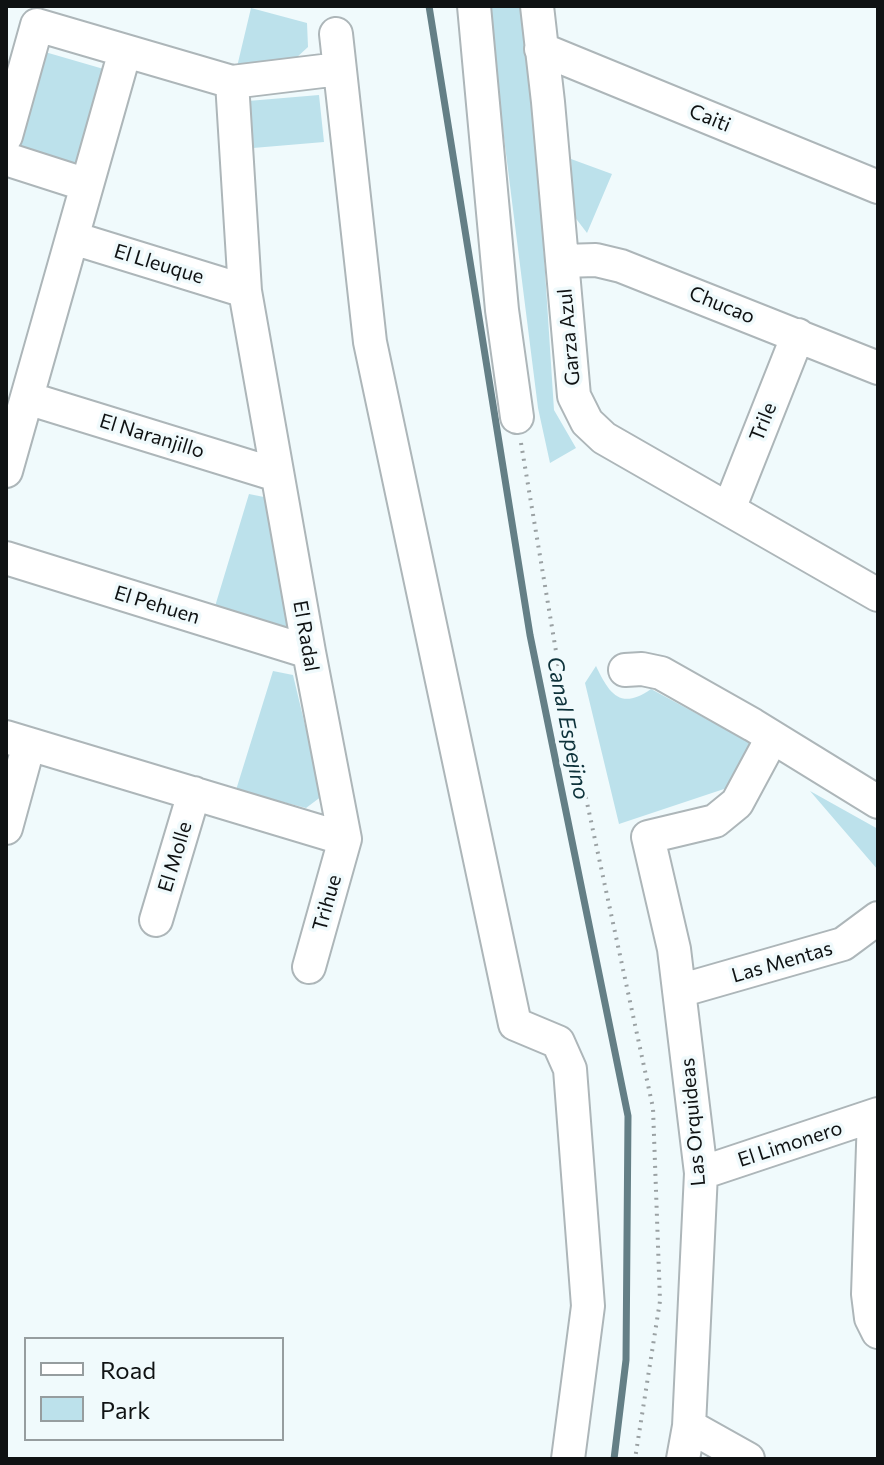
<!DOCTYPE html>
<html>
<head>
<meta charset="utf-8">
<style>
  body { margin:0 }
  #map { position:relative; width:884px; height:1465px; overflow:hidden; background:#f0fafc; font-family:Commissioner,sans-serif }
  canvas { display:block }
  .frame { position:absolute; inset:0; border:8px solid #0f1213; pointer-events:none }
  .legend { position:absolute; left:24px; top:1337px; width:260px; height:104px; box-sizing:border-box; background:#f0fafc; border:2px solid #969d9f; margin:0; padding:10px 14px; list-style:none; font-size:24px; color:#0f1213 }
  .legend li { display:flex; align-items:center; gap:16px; height:40px }
  .legend b { width:40px; border:2px solid #969d9f }
</style>
</head>
<body>
<div id="map">
<canvas width="884" height="1465"></canvas>
<div class="frame"></div>
<ul class="legend">
<li><b style="height:10px;background:#fff"></b>Road</li>
<li><b style="height:22px;background:#bce1eb"></b>Park</li>
</ul>
</div>
<script>
const context = document.querySelector('canvas').getContext('2d');
context.lineJoin = 'round';
function paint(path, color) { context.fillStyle = color; context.fill(path, 'evenodd'); }
function strokePath(path, color, width, dash) { context.strokeStyle = color; context.lineWidth = width; context.lineCap = dash ? 'butt' : 'round'; context.setLineDash(dash || []); context.stroke(path); }
function write(font, color, halo, rows, align = 'center') {
  context.font = font + ' Commissioner,sans-serif'; context.lineWidth = 7; context.setLineDash([]); context.textBaseline = 'middle'; context.strokeStyle = halo; context.fillStyle = color; for (const [text, x, y, turn = 0] of rows) {
    context.save(); context.translate(x, y); context.rotate((+turn || 0) * Math.PI / 180); context.textAlign = isNaN(turn) ? turn : align; if (halo) context.strokeText(text, 0, 0); context.fillText(text, 0, 0); context.restore();
  }
}
paint(new Path2D(`
  M491,6h31v14l11,66 21,324 22,38 -26,15 -12,-55 -36,-286z
  M251,8l56,15 1,24 -13,12 -59,12z
  M45,52l62,18 -30,99 -62,-18z
  M319,95l5,47 -71,6 -5,-47z
  M571,159l41,15 -25,59 -13,-17z
  M249,494l20,4 24,123 -10,11 -70,-19z
  M596,666c13,27 24,45 55,23l100,54 -18,43 -114,38 -34,-141z
  M273,671l20,4 29,121 -16,12 -70,-18z
  M810,791l68,38v41z`), '#bce1eb');
strokePath(new Path2D(`
  M429,6l101,629 98,481 -2,244 -12,99`), '#647f86', 7);
const minor = new Path2D(`
  M474,6l28,304 15,107
  M537,6l11,96 26,294 13,26 17,16 274,157
  M336,34l34,308 145,682 43,18 12,27 18,237 -20,153
  M541,49l337,138
  M232,82l13,209 64,361 36,187 -36,128
  M6,136l31,-111 195,57 107,-13
  M6,159l81,26
  M73,238l172,53
  M562,261l34,-1 25,6 257,102
  M27,398l250,77
  M6,471l119,-420
  M729,509l69,-174
  M6,558l303,94
  M625,670l17,-1 19,4 92,52 125,77
  M6,737l339,102
  M6,828l23,-84
  M156,920l38,-127
  M679,991l164,-47 35,-26
  M874,1116l-6,178 3,24 7,14
  M701,1173l177,-59
  M689,1426l59,33
  M683,1459l6,-33 12,-253 -27,-224 -26,-112 67,-16 22,-18 35,-65`);
strokePath(minor, '#adb6b9', 36);
strokePath(new Path2D(`
  M521,443l41,244 91,421 7,193 -25,158`), '#9aa1a3', 4, [2, 6]);
strokePath(minor, '#fff', 32);
write('20px', '#0f1213', '#f0fafc', [
  ["Caiti",710,118,22],
  ["El Lleuque",159,264,17],
  ["Chucao",722,305,22],
  ["Garza Azul",569,337,-95],
  ["Trile",763,422,-68],
  ["El Naranjillo",152,436,17],
  ["El Pehuen",157,605,17],
  ["El Radal",306,636,80],
  ["El Molle",175,857,-73],
  ["Trihue",327,903,-74],
  ["Las Mentas",782,962,-16],
  ["Las Orquideas",693,1122,-95],
  ["El Limonero",790,1144,-18]
]);
write('italic 22px', '#0d323a', '#f0fafc', [
  ["Canal Espejino",568,728,79]
]);
</script>
</body>
</html>
